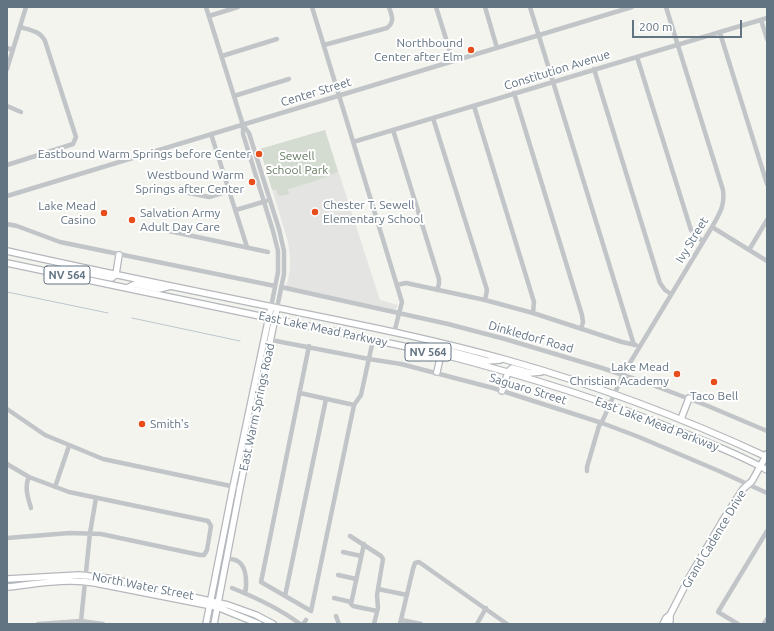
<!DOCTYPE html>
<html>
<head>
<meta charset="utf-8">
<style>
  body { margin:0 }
  #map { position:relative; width:774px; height:631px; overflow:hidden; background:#f4f4ef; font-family:Ubuntu,sans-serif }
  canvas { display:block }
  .frame { position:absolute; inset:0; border:8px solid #627382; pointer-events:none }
  .scale { position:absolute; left:632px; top:20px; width:110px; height:18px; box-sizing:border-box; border:2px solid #627382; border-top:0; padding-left:5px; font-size:12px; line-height:14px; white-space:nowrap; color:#627382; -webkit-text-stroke:3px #fff; paint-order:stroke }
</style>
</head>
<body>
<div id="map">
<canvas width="774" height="631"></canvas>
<div class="frame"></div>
<div class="scale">200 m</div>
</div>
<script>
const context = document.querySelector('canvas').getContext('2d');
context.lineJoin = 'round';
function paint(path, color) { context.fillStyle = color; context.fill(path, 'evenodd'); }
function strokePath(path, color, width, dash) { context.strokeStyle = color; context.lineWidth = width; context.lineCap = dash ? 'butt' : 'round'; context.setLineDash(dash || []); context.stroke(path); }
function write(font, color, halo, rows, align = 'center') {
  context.font = font + ' Ubuntu,sans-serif'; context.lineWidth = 4; context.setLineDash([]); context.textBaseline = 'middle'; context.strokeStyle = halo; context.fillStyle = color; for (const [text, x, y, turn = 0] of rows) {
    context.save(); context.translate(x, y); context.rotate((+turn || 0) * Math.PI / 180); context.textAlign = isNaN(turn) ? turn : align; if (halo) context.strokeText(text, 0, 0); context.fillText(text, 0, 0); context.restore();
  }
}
paint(new Path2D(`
  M325,130l55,170 18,5 -4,9 -110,-24 4,-10 2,-11v-12l-2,-15 -28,-93z`), '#e4e5e3');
paint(new Path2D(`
  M325,130l13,42 -26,10 -24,7 1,5 -8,2 -3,-1 -2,-6 -4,1 -12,-41z`), '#d4dbd0');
strokePath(new Path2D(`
  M7,292l101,21
  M132,318l108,23`), '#bcc7cc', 1);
const major = new Path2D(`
  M7,251c98,22 197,42 295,62 69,14 138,28 205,47 89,25 176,58 260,97
  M7,263l434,91c82,21 162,46 240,78 29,11 59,23 86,38
  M68,274l14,-2 30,6 4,-4 3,-19
  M127,288l8,-4 24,5 12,-3
  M437,372l4,-18 3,-4h2l41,11 13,-1
  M502,391l6,-19 4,-4 18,5 11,-1
  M681,419l8,-21
  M7,579l72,-4 28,3 121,27 28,10 17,9
  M7,587c30,-3 59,-9 88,-4l122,24 42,17
  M206,624l27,-137 38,-180
  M214,624l26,-136 37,-180
  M663,624l3,-6 4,-3 20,-39 33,-56 20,-31 9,-8 15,-27
  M669,624l1,-3v-6`);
strokePath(major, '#b4b8bc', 8);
strokePath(new Path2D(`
  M206,7l37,118v9l30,97 5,20v21l-7,35
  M312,7l90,295 -8,31
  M436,7l17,54
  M485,7l12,41
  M530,7l104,338
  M209,16l29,-9
  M761,20l6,19
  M720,33l47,151
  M324,45l63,-17c8,-6 5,-12 2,-21
  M7,48l6,2
  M222,56l55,-17
  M637,57l54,173 7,8 5,3
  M7,69l19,-62
  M594,69l66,214 5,7 6,4
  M514,93l68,222 1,7 -2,7
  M234,96l55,-17
  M7,106l14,6
  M474,106l60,196 -1,11
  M433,118l54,172 -2,10
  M243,125l6,8 30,96 5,22v23l-7,34
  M393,130l46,149v5l-2,6
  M211,134l36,113
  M353,142l414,-124
  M7,165l66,-21 3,-7 -31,-96c-5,-10 -15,-11 -25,-14
  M180,187l4,5 25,5 20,-6
  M7,196l625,-189
  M236,210l30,-9
  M7,224l10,2 43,16 215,44
  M164,226l5,5 99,21
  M712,227l55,34
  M749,250l18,-30
  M397,285l9,-2 79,17 48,13 89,29 14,3
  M281,287l167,37 57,15 97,29 48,16 58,22 59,25
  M271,340l98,19 32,5 92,24 109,35 37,14 80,34 48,22
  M309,346l-48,236 50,29 43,-206 7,-10 12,-55
  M300,393l54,12
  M7,409l38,26 58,24 137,29
  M7,464l22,13 40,15 139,29 3,5 -4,24 -3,5h-4l-99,-21 -31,-1 -63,5
  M587,471v-4l12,-41c5,-6 7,-14 10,-20 5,-11 9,-19 13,-30l90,-149c7,-13 13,-20 11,-37l-57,-183
  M29,477c-5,10 -1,21 2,31
  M55,487l14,-41
  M350,536l31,20 2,3 -6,36 1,13 -4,16
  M364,544l-13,60 2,2 24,5
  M343,552l18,4
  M226,558c4,1 10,1 13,4 8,6 8,23 6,31
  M338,575l18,4
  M232,588c25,10 47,20 68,36
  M378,589l29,6
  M285,596l41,-197
  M334,598l17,4
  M336,616l3,8
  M401,620l20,4
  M81,621l9,-88 6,-35
  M38,624l43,-3 22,3
  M303,624l3,-4
  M400,624l13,-55 2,-6 4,-1 88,62
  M477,624l9,-16
  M738,624l-20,-12 49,-81
  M764,624l3,-5`), '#c1c5c8', 4.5);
strokePath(major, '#fff', 5.5);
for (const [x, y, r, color] of [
  [471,50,4,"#e74e1c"],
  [259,154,4,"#e74e1c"],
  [252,182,4,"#e74e1c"],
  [315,212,4,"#e74e1c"],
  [104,213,4,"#e74e1c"],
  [132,220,4,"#e74e1c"],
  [677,374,4,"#e74e1c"],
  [714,382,4,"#e74e1c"],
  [142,424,4,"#e74e1c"]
]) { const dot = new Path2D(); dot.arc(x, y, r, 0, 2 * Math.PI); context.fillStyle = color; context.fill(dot); strokePath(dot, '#fff', 1.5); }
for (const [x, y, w] of [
  [67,275,46],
  [428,352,46]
]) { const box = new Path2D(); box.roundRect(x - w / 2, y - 9, w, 18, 3); context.fillStyle = '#fff'; context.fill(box); strokePath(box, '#627382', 1); }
write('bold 11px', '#627382', null, [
  ["NV 564",67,275],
  ["NV 564",428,352]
]);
write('12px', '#627382', '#fff', [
  ["Northbound",463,43],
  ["Center after Elm",463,57],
  ["Eastbound Warm Springs before Center",251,154],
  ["Westbound Warm",244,175],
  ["Springs after Center",244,189],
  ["Chester T. Sewell",323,205,"left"],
  ["Elementary School",323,219,"left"],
  ["Lake Mead",96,206],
  ["Casino",96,220],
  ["Salvation Army",140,213,"left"],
  ["Adult Day Care",140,227,"left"],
  ["Lake Mead",669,367],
  ["Christian Academy",669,381],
  ["Taco Bell",714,396,"center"],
  ["Smith's",150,424,"left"]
], 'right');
write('12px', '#627382', '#fff', [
  ["Constitution Avenue",557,70,-17],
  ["Center Street",316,92,-17],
  ["Ivy Street",692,240,-59],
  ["East Lake Mead Parkway",323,329,12],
  ["Dinkledorf Road",531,337,16],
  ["Saguaro Street",528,389,17],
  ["East Warm Springs Road",257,407,-78],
  ["East Lake Mead Parkway",657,424,21],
  ["Grand Cadence Drive",714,539,-59],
  ["North Water Street",143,586,11]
]);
write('12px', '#657961', '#fff', [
  ["Sewell",297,156],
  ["School Park",297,170]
]);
</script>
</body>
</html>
